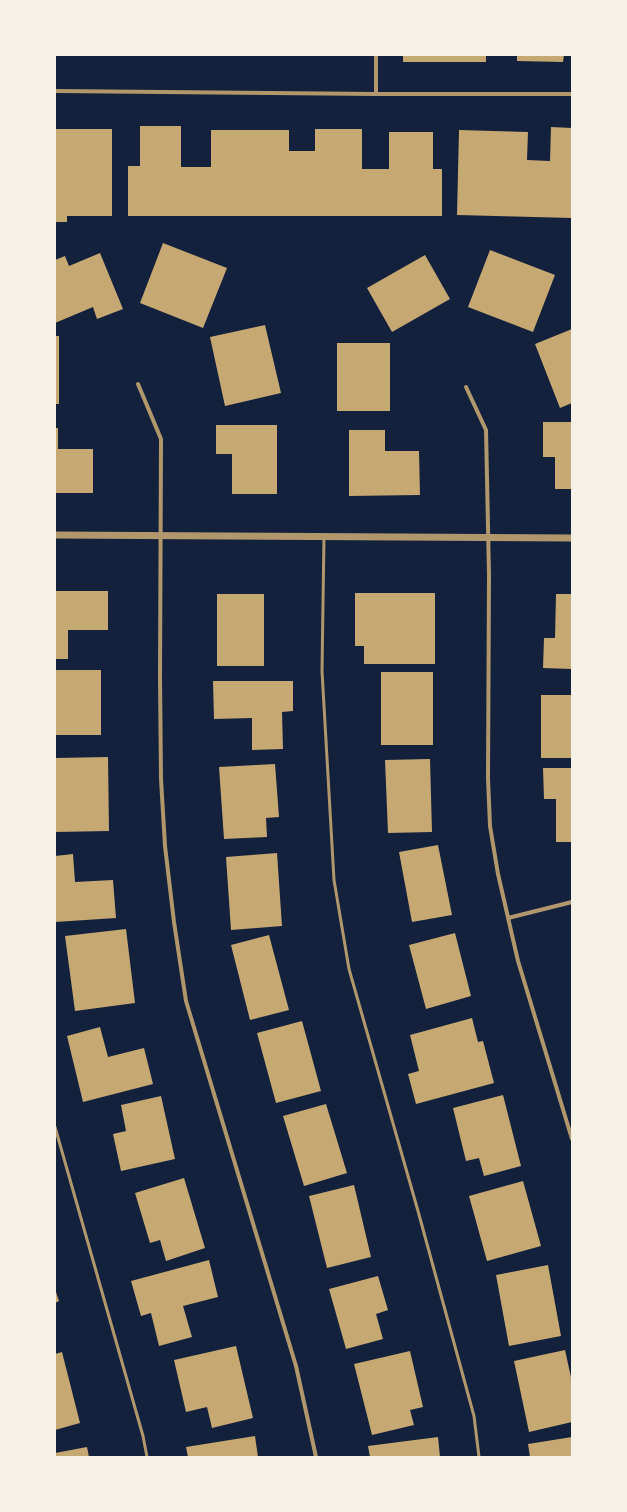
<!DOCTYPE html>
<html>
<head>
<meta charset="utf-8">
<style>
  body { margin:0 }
  #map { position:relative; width:627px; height:1512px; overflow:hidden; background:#14213d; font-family:"Sofia Sans Condensed",sans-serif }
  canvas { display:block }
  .frame { position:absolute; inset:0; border:56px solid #f6f1e7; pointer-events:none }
</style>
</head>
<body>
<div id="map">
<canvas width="627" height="1512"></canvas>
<div class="frame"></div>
</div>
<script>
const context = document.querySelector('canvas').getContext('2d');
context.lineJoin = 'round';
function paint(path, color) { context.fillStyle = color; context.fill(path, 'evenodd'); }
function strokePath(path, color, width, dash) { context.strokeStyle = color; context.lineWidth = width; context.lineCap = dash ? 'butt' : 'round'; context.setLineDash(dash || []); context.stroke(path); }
paint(new Path2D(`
  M403,55h83v7h-83z
  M517,55h47l-1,7 -46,-1z
  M140,126h41v41h30v-37h78v21h26v-22h47v40h27v-37h44v37h9v47h-314v-50h12z
  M551,127l21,1v90l-115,-3 2,-85 69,2 -1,28 23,1z
  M55,129h57v87h-45v6h-12z
  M163,243l64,25 -24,60 -63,-25z
  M490,250l65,25 -22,57 -65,-25z
  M100,253l23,56 -26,10 -4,-12 -38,16v-63l10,-4 4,10z
  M425,255l25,44 -58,33 -25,-44z
  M265,325l16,68 -56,13 -15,-69z
  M572,329v74l-12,5 -25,-64z
  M55,336h4v68h-4z
  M337,343h53v68h-53z
  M543,422h29v67h-17v-32h-12z
  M216,425h61v69h-45v-40h-16z
  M55,428h3v21h35v44h-38z
  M349,430h36v21h34l1,44 -71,1z
  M55,591h53v39h-40v29h-13z
  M355,593h80v71h-71v-18h-9z
  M217,594h47v72h-47z
  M556,594h16v75l-29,-1 1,-30h11z
  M55,670h46v65h-46z
  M381,672h52v73h-52z
  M213,681h80v30l-11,1 1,37 -31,1v-32l-38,1z
  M541,695h31v63h-31z
  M108,757l1,74 -54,1v-74z
  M430,759l2,73 -44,1 -3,-73z
  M275,764l4,53 -13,1 1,19 -43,2 -5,-72z
  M543,768h29v74h-16v-43h-12z
  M438,845l14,70 -40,7 -13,-70z
  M277,853l5,73 -51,4 -5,-73z
  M73,854l2,28 38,-2 3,38 -61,4v-66z
  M126,929l9,74 -60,8 -10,-75z
  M455,933l16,63 -45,13 -17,-64z
  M269,935l20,75 -39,10 -19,-75z
  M472,1018l6,24 5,-1 11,42 -78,21 -8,-30 11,-3 -9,-36z
  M302,1021l19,70 -45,12 -19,-70z
  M100,1027l8,30 36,-9 9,36 -70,18 -16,-66z
  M503,1095l18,71 -37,10 -5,-18 -13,3 -13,-53z
  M161,1096l14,63 -54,12 -8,-37 13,-3 -5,-26z
  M326,1104l21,69 -43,13 -21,-70z
  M184,1178l21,70 -39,13 -6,-21 -10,3 -15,-50z
  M523,1181l18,65 -54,15 -18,-65z
  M354,1185l17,72 -44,11 -18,-72z
  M209,1260l9,37 -35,9 9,31 -33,9 -8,-33 -10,3 -10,-35z
  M548,1265l13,71 -52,10 -13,-71z
  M378,1276l10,34 -12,4 7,25 -37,10 -17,-60z
  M55,1289l4,12 -4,2z
  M236,1346l17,72 -41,10 -5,-21 -21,5 -12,-52z
  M565,1350l7,32v40l-43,10 -15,-71z
  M410,1351l13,56 -13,3 4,15 -42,10 -18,-71z
  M62,1352l18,71 -25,7v-76z
  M255,1436l3,21h-70l-2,-10z
  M438,1437l2,20h-70l-2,-11z
  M572,1437v20h-42l-2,-13z
  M87,1447l2,10h-34v-4z`), '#c6a872');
strokePath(new Path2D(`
  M324,537l-2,134 12,209 15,89 69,242 56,205 5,41
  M55,1127l88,309 4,21`), '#b1986c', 3);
strokePath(new Path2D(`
  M376,55v39
  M55,91l321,3h196
  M138,384l23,55 -1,239 1,101 4,67 9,76 12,79 110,365 20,91
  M466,387l20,43 3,145 -1,203 2,48 8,48 20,87 54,178
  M508,918l64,-16`), '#b1986c', 4);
strokePath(new Path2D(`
  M55,535l517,3`), '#b1986c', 7);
</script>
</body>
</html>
